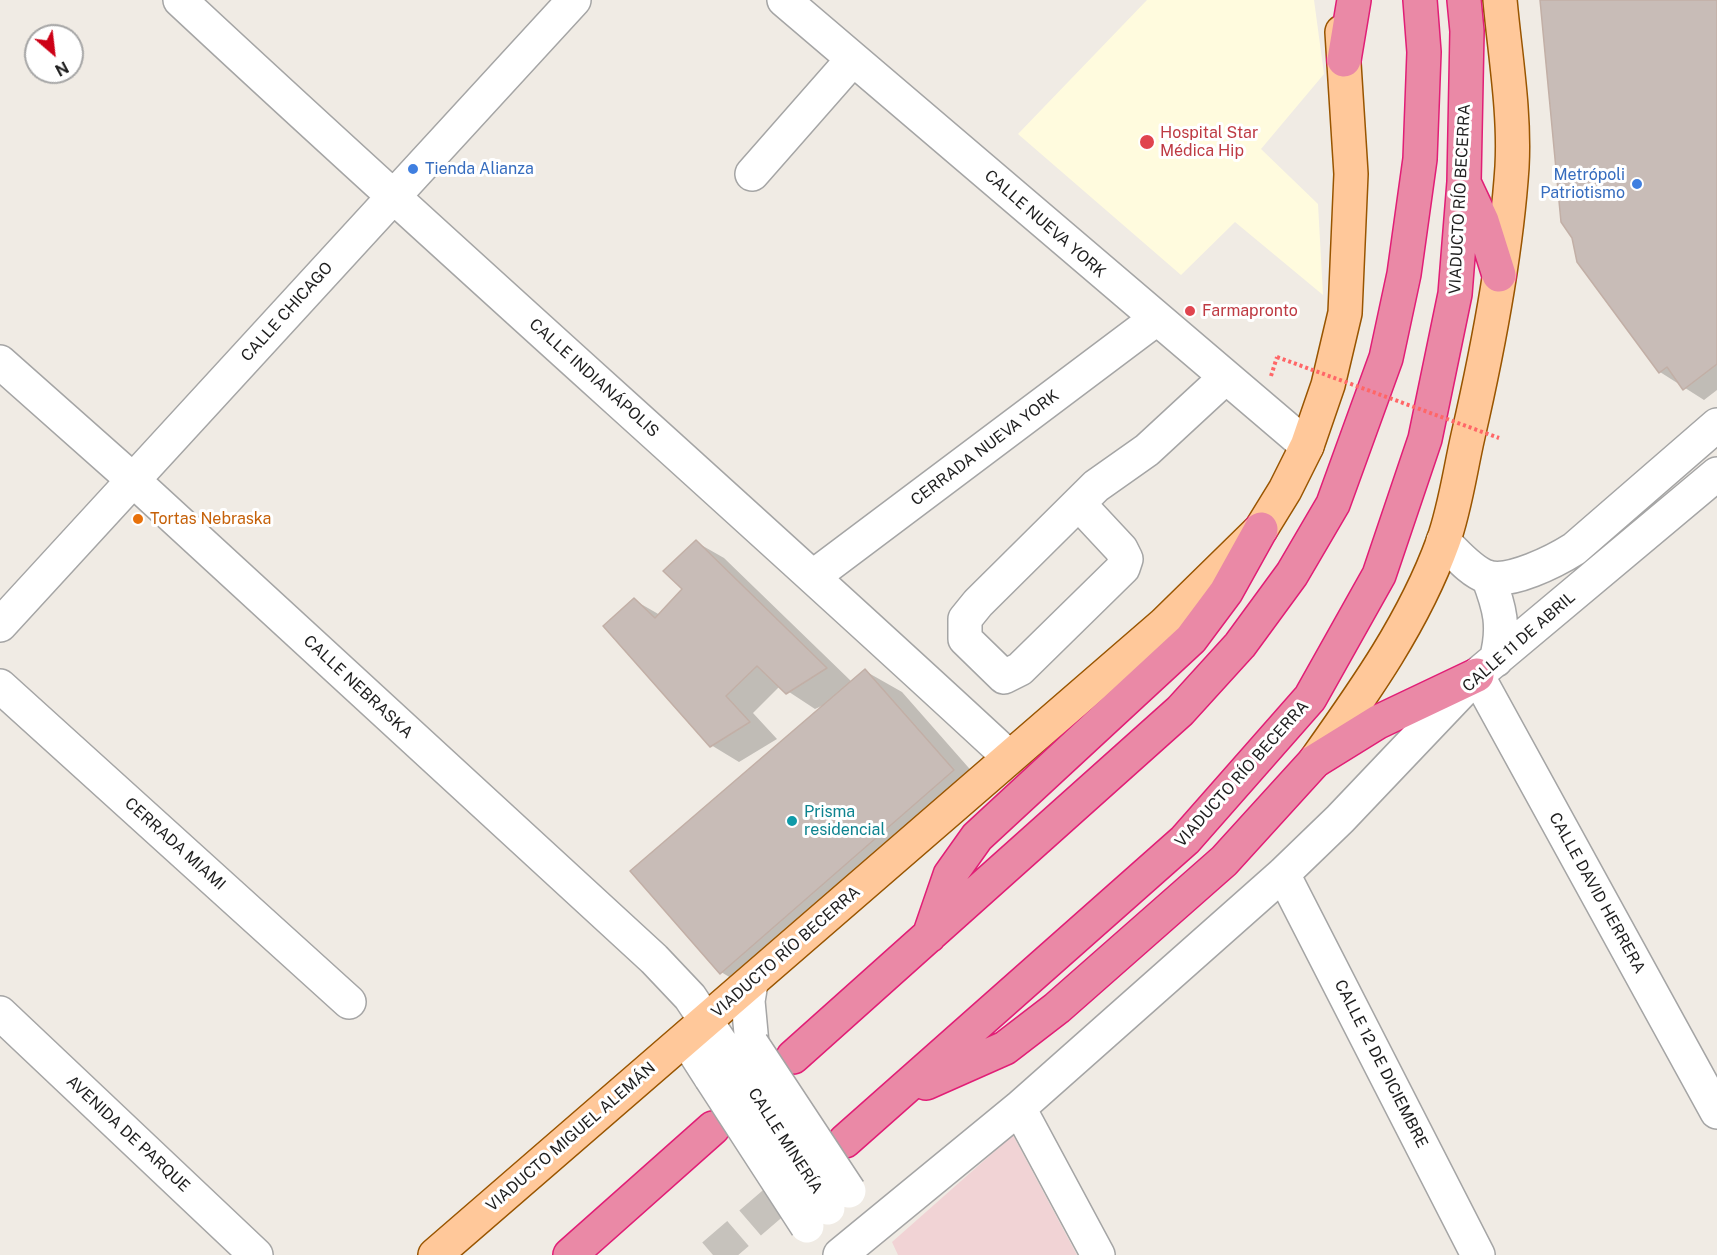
<!DOCTYPE html>
<html>
<head>
<meta charset="utf-8">
<style>
  body { margin:0 }
  #map { position:relative; width:1717px; height:1255px; overflow:hidden; background:#f0ebe4; font-family:"Public Sans",sans-serif }
  canvas { display:block }
  .north { position:absolute; left:24px; top:24px; width:60px; height:60px; box-sizing:border-box; background:#fff; border:2px solid #a5a5a5; border-radius:50%; rotate:152deg; font-size:16px; font-weight:700; line-height:24px; text-align:center; color:#1e1e1e }
  .north::after { content:''; display:block; margin:auto; width:21px; height:27px; background:#cd0016; clip-path:polygon(50% 0,100% 100%,50% 72%,0 100%) }
</style>
</head>
<body>
<div id="map">
<canvas width="1717" height="1255"></canvas>
<div class="north">N</div>
</div>
<script>
const context = document.querySelector('canvas').getContext('2d');
context.lineJoin = 'round';
function paint(path, color) { context.fillStyle = color; context.fill(path, 'evenodd'); }
function strokePath(path, color, width, dash) { context.strokeStyle = color; context.lineWidth = width; context.lineCap = dash ? 'butt' : 'round'; context.setLineDash(dash || []); context.stroke(path); }
function write(font, color, halo, rows, align = 'center') {
  context.font = font + ' "Public Sans",sans-serif'; context.lineWidth = 6; context.setLineDash([]); context.textBaseline = 'middle'; context.strokeStyle = halo; context.fillStyle = color; for (const [text, x, y, turn = 0] of rows) {
    context.save(); context.translate(x, y); context.rotate((+turn || 0) * Math.PI / 180); context.textAlign = isNaN(turn) ? turn : align; if (halo) context.strokeText(text, 0, 0); context.fillText(text, 0, 0); context.restore();
  }
}
paint(new Path2D(`
  M1013,1135l64,120h-179l-6,-13z`), '#f1d3d5');
paint(new Path2D(`
  M1147,0h167l10,74 -63,75 57,55 5,91 -88,-73 -54,53 -163,-141z`), '#fffbde');
paint(new Path2D(`
  M1542,0h175v390l-13,10 -44,-28z
  M696,542l28,16 128,124 13,-11 37,21 88,100 -232,202 -37,-22 107,-269 -13,6 -35,-23 -27,27 24,26 -38,23 -28,-17 -77,-145 26,15 24,-26z`), '#0003');
const building = new Path2D(`
  M1540,0h177v364l-34,26 -16,-23 -8,6 -82,-111 -5,-24 -11,-16z
  M696,540l131,128 -41,26 -29,-28 -31,30 24,26 -40,25 -107,-121 31,-28 21,20 27,-29 -19,-18z
  M865,669l89,101 -234,204 -90,-103z`);
paint(building, '#c8bcb7');
strokePath(building, '#c2afa6', 1.5);
strokePath(new Path2D(`
  M713,1255l94,-81`), '#c6c2bc', 33, [33, 16]);
const minor = new Path2D(`
  M180,0c273,255 554,502 828,756
  M784,0l523,446
  M752,174l101,-115
  M0,362l133,118 521,479 36,38 42,63
  M1079,504l42,45 5,10 -3,9 -103,101 -16,8 -39,-38v-20l13,-16 118,-117 51,-36 79,-73
  M1443,541c13,12 27,30 44,36 23,7 68,-16 87,-28l143,-124
  M814,576l342,-257
  M1488,577c12,31 17,50 8,83
  M0,625l574,-625
  M1477,675l240,437
  M0,686l349,316
  M1283,874l195,381
  M751,983l-3,18 4,43
  M0,1013l256,242
  M686,1039l25,39
  M1019,1108l79,147
  M840,1255l179,-147 264,-234 57,-55 137,-144 240,-201`);
const major = new Path2D(`
  M1315,761c49,-69 99,-139 128,-219 12,-33 17,-71 25,-106 20,-87 38,-179 44,-269 3,-55 -7,-112 -12,-167
  M435,1255l729,-631 97,-95 24,-39 22,-44 21,-61 17,-72 6,-139 -9,-142`);
const highway = new Path2D(`
  M1344,60l10,-60
  M1466,187l16,34 17,54
  M929,936l21,-61 27,-38 214,-198 35,-47 35,-63
  M793,1057l387,-346 60,-66 52,-71 41,-70 53,-146 18,-84 16,-115 4,-107 -4,-52
  M926,1083l79,-35 52,-40 167,-147 91,-100 63,-39 99,-47
  M845,1141l340,-301 125,-142 69,-123 46,-136 30,-145 9,-112 3,-151 -3,-31
  M570,1255l143,-127`);
strokePath(minor, '#a5a5a5', 36);
strokePath(major, '#950', 36);
strokePath(highway, '#e11e76', 36);
strokePath(new Path2D(`
  M1271,376l6,-19`), '#ff6667', 4, [3, 3]);
strokePath(minor, '#fff', 33);
strokePath(major, '#ffc89a', 33);
strokePath(highway, '#ea89a6', 33);
const minorBridge = new Path2D(`
  M752,1044l97,147
  M732,1060l96,148
  M711,1078l96,148`);
strokePath(minorBridge, '#a5a5a5', 36, []);
strokePath(new Path2D(`
  M1277,357l222,81`), '#ff6667', 4, [3, 3]);
strokePath(minorBridge, '#fff', 33);
for (const [x, y, r, color] of [
  [1147,142,8,"#e0444e"],
  [413,169,6,"#3f7fe0"],
  [1637,184,6,"#3f7fe0"],
  [1190,311,6,"#e0444e"],
  [138,519,6,"#e8710a"],
  [792,821,6,"#0f9aa8"]
]) { const dot = new Path2D(); dot.arc(x, y, r, 0, 2 * Math.PI); context.fillStyle = color; context.fill(dot); strokePath(dot, '#fff', 2); }
write('16px', '#be3a42', '#fff', [
  ["Hospital Star",1160,133],
  ["Médica Hip",1160,151],
  ["Farmapronto",1202,311]
], 'left');
write('16px', '#366cbe', '#fff', [
  ["Tienda Alianza",425,169],
  ["Metrópoli",1625,175,"right"],
  ["Patriotismo",1625,193,"right"]
], 'left');
write('16px', '#1e1e1e', '#fff', [
  ["VIADUCTO RÍO BECERRA",1460,199,-87],
  ["CALLE NUEVA YORK",1045,224,41],
  ["CALLE CHICAGO",287,312,-48],
  ["CALLE INDIANÁPOLIS",594,378,42],
  ["CERRADA NUEVA YORK",985,448,-37],
  ["CALLE 11 DE ABRIL",1519,642,-41],
  ["CALLE NEBRASKA",358,687,43],
  ["VIADUCTO RÍO BECERRA",1242,774,-48],
  ["CERRADA MIAMI",175,844,42],
  ["CALLE DAVID HERRERA",1597,893,61],
  ["VIADUCTO RÍO BECERRA",786,952,-41],
  ["CALLE 12 DE DICIEMBRE",1381,1064,63],
  ["AVENIDA DE PARQUE",128,1134,43],
  ["VIADUCTO MIGUEL ALEMÁN",571,1137,-41],
  ["CALLE MINERÍA",785,1141,57]
]);
write('16px', '#c56008', '#fff', [
  ["Tortas Nebraska",150,519]
], 'left');
write('16px', '#0d838f', '#fff', [
  ["Prisma",804,812],
  ["residencial",804,830]
], 'left');
</script>
</body>
</html>
